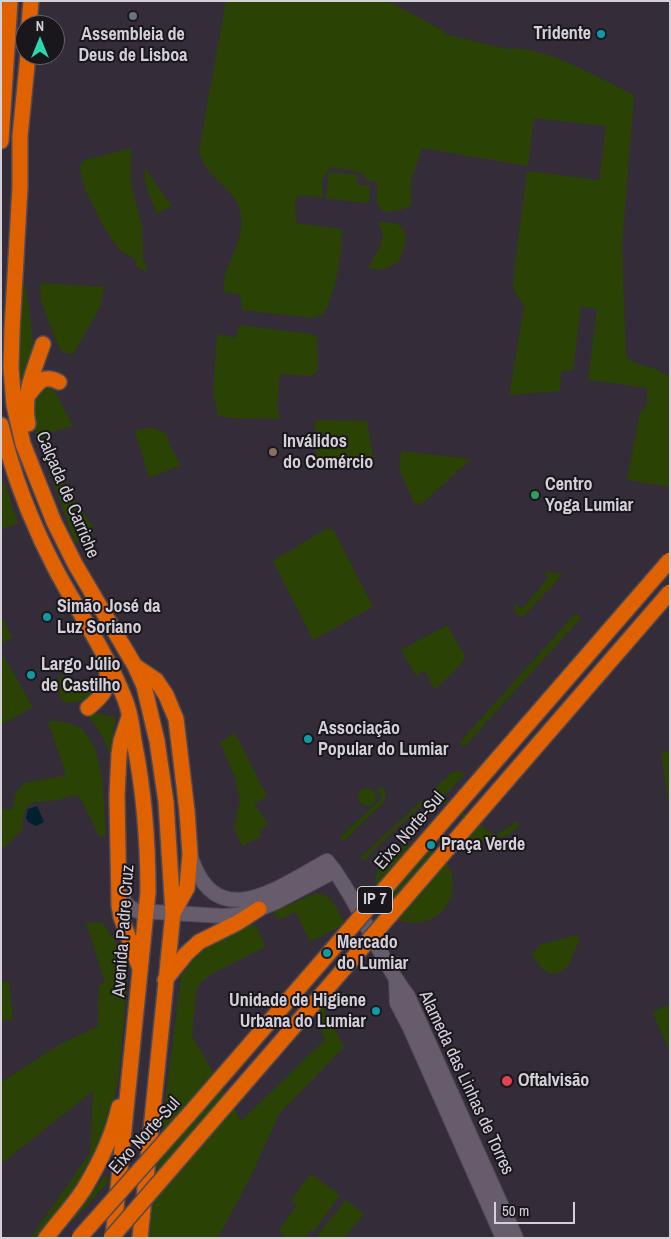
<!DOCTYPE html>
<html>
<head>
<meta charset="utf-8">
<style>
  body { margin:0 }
  #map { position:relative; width:671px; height:1239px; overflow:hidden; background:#342c39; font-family:"Archivo Narrow",sans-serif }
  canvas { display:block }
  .frame { position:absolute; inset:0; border:2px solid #d5d0d8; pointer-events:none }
  .north { position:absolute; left:15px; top:15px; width:50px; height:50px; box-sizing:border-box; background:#19161c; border:1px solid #646067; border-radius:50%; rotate:0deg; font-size:14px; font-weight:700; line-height:20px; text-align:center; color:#d5d0d8 }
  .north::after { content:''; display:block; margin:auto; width:18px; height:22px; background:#2cd5ab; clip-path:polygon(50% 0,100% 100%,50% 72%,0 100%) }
  .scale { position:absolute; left:494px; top:1202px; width:81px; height:22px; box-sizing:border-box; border:2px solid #d5d0d8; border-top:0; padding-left:6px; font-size:15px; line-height:18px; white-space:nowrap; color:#d5d0d8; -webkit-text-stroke:4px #19161c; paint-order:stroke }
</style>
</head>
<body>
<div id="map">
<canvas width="671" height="1239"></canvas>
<div class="frame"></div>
<div class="north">N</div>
<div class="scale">50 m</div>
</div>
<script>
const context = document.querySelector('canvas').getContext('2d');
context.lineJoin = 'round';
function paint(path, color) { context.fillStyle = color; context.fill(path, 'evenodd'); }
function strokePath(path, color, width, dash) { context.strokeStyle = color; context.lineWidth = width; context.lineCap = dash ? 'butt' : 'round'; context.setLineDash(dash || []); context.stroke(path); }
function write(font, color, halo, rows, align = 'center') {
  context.font = font + ' "Archivo Narrow",sans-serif'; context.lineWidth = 4; context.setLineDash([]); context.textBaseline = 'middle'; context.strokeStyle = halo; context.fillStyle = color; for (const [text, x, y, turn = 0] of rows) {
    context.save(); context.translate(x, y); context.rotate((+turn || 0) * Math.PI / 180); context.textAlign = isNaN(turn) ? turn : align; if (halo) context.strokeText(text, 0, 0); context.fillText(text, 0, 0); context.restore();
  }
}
paint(new Path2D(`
  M226,1h162l56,30v3l63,15c35,-5 95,31 127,46l-12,151 4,111c13,11 33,9 44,21v109l-43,-7 13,-68 7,-7v-17l-59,-8 9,-71 -16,-3 -8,64 -12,1 -1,20 -51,4 15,-88 -11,-19 2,-26 12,-91 72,9 7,-54 -72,-8 -6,48 -106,-18 -11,33v25l-10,4 -17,2 -7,-8v-21l-10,-3 -6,-8 -31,-5 -8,14 1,17 -17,-3 -11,3 1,25 46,6c0,30 -6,59 -18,85l-11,4 -71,-8 -2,-15 -17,-3c1,-5 1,-11 2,-16 5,-20 19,-38 16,-60 -3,-29 -39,-38 -42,-67z
  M131,148v36l11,42 1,34 4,6v6l-10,-5 -2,-8 -15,-8 -14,-20 -21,-41 -6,-24 6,-6z
  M146,168l12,19 14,19 -15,7c-5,-11 -16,-34 -11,-45z
  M329,172l29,3 -1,9 13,2 -1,17 -43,-4z
  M378,222l18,1 9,7v15l-6,17 -17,8 -14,-2 11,-19 4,-15z
  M40,283l64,4 -4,20 -26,46 -6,1 -8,-4 -19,-48z
  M22,285l4,1 8,64 -13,47 -3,-34z
  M239,325l71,9 7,3 1,33 -7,6 -31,-2 -3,30 3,15 -50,-1 -12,-2 -5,-25 4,-57 19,4z
  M45,387l8,1 20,38 -28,8 20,52 29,42 -19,16 -44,-125 1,-21z
  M315,420l52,1 8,47 -59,-4z
  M152,427l15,8 3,11 11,19 -32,13 -14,-47z
  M401,451l70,8 -49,45 -8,-1 -15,-34z
  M4,481l14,42 -17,7v-46z
  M330,529l4,2 39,76 -60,33 -40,-79 51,-31z
  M547,572l16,2 -40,43 -7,-3 -2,-10 8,4 26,-29 -3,-5z
  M576,613l5,5 -117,129 -5,-4z
  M1,614l11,23 -11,8z
  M447,625l18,31 -4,8 -26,26 -11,-19 -8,5 -15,-26z
  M1,652l32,55 -32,18z
  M64,674l7,13 12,-7 8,15 -11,6 -16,2 -11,-20z
  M90,713l24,3 1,4 -5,36c-5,-14 -11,-30 -23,-40z
  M57,721c5,1 10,1 15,3 35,13 31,80 34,111l-7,2 -20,-42 -5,2 -1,-2 -14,5 -28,3 -7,8 -2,19 -17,17h-4v-38l11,1 4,-18 9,-9 41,-8 -18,-53z
  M235,733l32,63 -13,8 14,20 -9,7 2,6 -19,9 -8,-19 6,-27 -6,-25 -14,-33z
  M670,752v60l-9,-59z
  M458,771l7,3 -22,23 52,39 22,-15 3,3 -11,11 -43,12 -2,-29 -33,-26 20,-19z
  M382,786l4,9 -2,7 -40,39 -4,-4 42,-39 -5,-9z
  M358 797a9 9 0 1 1 18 0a9 9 0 1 1-18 0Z
  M422,800l3,2 -62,59 -3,-3z
  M375 884a39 39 0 1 1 78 0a39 39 0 1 1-78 0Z
  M316,893c19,3 20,16 29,31l-35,18 -14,-30 -18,8 -4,-9z
  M86,922l17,1 26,39 -10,113 -5,27 -7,28 -9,20 -21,34 -35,46 -9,8h-3l60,-85 3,-62 -92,73v-82l60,-38 37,-18 1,-41 6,-2z
  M250,925l7,2 8,20 -54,27 -9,7 -6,11 -4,44 49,85 84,-81 -16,-44 6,-3 29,54 -65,67 -28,62 -33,62h-70l33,-262 22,-28z
  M577,935l3,4 -12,27c-15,16 -29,3 -36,-12l8,-9z
  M9,981l4,38 -12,2v-39z
  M670,1004v48l-18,-40z
  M311,1174l29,21 -26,36 -3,-1 -6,8h-22l1,-3 -6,-4 19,-26 -6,-5z
  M107,1175l2,6 -42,47 36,-50z
  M346,1200l18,14 -20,24h-29z`), '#2a4304');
paint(new Path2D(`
  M37,806l7,16 -8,4 -8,-4 -2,-4 2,-9z`), '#00202d');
const secondary = new Path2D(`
  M190,854c25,83 89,33 137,7 33,41 49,93 81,135l108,242
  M120,887c3,12 5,20 18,24l85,5 14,-1 22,-6 17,-7 59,-31
  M396,981l1,22 13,25 93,210`);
const highway = new Path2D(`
  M29,25l2,-24
  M28,55l-8,81v51l-8,143 -1,38 3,37 9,39 31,78 21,42 60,102 9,20 13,55 9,61 7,111 -33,325
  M1,141l9,-140
  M29,394c10,-13 15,-20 30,-12
  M28,424c-6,-28 6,-54 15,-80
  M1,425c12,51 31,99 55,145 22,41 51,84 68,127 6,14 8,29 10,44 10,50 14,100 14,151l-35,346
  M135,666l21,14 10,15 10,24 11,92 3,43 -3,34 -14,25
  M88,708c17,-14 20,-18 19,-41
  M129,717l-8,24 -2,13 -2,42 2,109 2,12 18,49
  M165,980l21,-26 13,-12 38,-19 22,-14
  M46,1238c12,-16 27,-32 38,-49 15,-25 29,-53 35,-82`);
strokePath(secondary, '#504954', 16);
strokePath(highway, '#504954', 18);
strokePath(secondary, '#665c6b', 14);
strokePath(highway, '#df6100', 15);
const highwayBridge = new Path2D(`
  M79,1238l113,-127 478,-551
  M111,1238l559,-646`);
strokePath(highwayBridge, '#504954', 18, []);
strokePath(highwayBridge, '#df6100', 15);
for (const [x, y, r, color] of [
  [133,16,5,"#6b7280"],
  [601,34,5,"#0f9aa8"],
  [273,452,5,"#8d6e63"],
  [535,495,5,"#2e9e5b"],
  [47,617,5,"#0f9aa8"],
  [31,675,5,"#0f9aa8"],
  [308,739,5,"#0f9aa8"],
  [431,845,5,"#0f9aa8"],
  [327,953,5,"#0f9aa8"],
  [376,1011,5,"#0f9aa8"],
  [507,1081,6,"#e0444e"]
]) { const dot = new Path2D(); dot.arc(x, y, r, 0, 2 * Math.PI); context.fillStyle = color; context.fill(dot); strokePath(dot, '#19161c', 2); }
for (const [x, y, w] of [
  [375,900,35]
]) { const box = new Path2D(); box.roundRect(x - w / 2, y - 13.5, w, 27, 4); context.fillStyle = '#19161c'; context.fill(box); strokePath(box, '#d5d0d8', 1); }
write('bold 16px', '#d5d0d8', null, [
  ["IP 7",375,900]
]);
write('bold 18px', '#d5d0d8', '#19161c', [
  ["Tridente",591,34,"right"],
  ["Assembleia de",133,35,"center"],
  ["Deus de Lisboa",133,56,"center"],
  ["Inválidos",283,442],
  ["do Comércio",283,463],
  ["Centro",545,485],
  ["Yoga Lumiar",545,506],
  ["Simão José da",57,607],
  ["Luz Soriano",57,628],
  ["Largo Júlio",41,665],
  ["de Castilho",41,686],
  ["Associação",318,729],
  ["Popular do Lumiar",318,750],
  ["Praça Verde",441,845],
  ["Mercado",337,943],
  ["do Lumiar",337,964],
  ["Unidade de Higiene",366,1001,"right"],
  ["Urbana do Lumiar",366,1022,"right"],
  ["Oftalvisão",518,1081]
], 'left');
write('18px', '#d5d0d8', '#19161c', [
  ["Calçada de Carriche",67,495,67],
  ["Eixo Norte-Sul",410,831,-49],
  ["Avenida Padre Cruz",124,931,-86],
  ["Alameda das Linhas de Torres",466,1083,65],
  ["Eixo Norte-Sul",145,1136,-48]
]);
</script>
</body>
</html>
